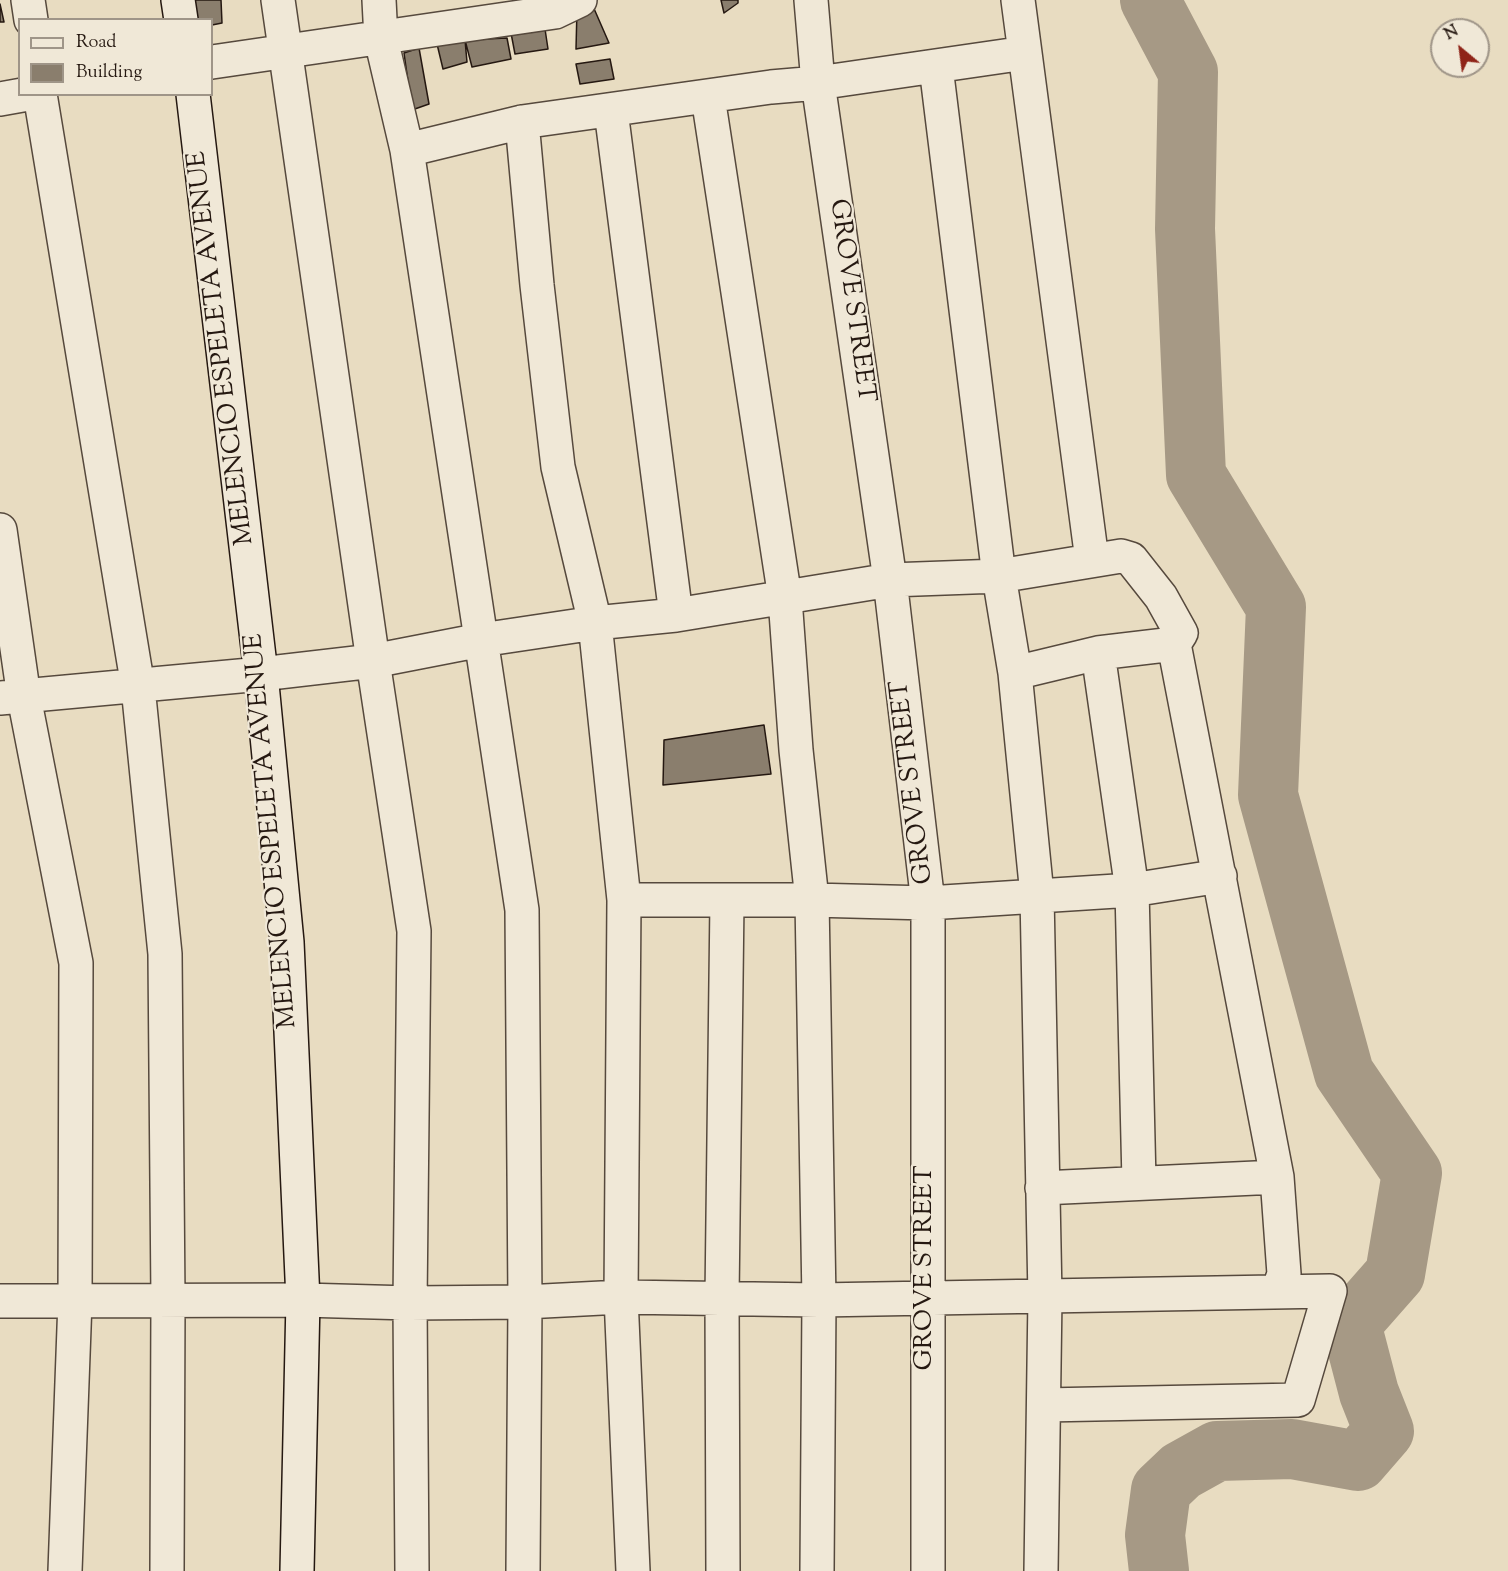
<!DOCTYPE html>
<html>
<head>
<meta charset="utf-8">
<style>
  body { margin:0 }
  #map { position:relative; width:1508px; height:1571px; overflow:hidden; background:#e8dcc1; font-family:"Sorts Mill Goudy",serif }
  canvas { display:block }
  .legend { position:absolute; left:18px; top:18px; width:195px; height:78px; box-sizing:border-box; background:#f0e8d7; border:2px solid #9f9588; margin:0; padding:8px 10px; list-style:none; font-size:18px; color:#251811 }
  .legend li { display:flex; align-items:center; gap:12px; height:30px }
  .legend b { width:30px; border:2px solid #9f9588 }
  .north { position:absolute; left:1430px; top:18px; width:60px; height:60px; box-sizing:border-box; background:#f0e8d7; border:2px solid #9f9588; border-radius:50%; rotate:331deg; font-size:16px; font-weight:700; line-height:24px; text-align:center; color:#251811 }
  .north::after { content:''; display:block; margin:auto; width:21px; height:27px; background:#8f2418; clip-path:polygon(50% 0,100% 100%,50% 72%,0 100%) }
</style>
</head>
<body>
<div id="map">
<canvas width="1508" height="1571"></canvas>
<ul class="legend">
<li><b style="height:8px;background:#f0e8d7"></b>Road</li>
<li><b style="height:16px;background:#8a7e6d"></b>Building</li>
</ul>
<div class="north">N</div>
</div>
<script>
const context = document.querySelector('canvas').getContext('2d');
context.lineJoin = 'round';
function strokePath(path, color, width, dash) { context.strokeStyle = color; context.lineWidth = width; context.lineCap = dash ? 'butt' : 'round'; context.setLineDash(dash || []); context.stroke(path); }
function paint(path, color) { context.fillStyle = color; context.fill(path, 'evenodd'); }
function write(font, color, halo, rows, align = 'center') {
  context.font = font + ' "Sorts Mill Goudy",serif'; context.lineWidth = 4.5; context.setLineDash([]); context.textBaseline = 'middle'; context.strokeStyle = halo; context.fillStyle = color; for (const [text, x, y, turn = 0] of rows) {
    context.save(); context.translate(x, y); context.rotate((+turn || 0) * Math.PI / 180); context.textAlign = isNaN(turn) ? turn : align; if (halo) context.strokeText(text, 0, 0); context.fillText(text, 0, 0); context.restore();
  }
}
strokePath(new Path2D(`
  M1150,0l38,72 -3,157 11,246 80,132 -8,188 76,278 68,100 -17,101 -44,50 18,69 15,38 -26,30 -66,-12 -75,2 -36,20 -20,19 -6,45 4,36`), '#a69985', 60);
const building = new Path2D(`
  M185,0h36l1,23 -10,2v-5h-23z
  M721,0h17v3l-14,10z
  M0,4l4,18h-4z
  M592,4l17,39 -33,6 1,-40z
  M545,29l3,20 -33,5 -4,-21z
  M507,38l4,21 -39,8 -7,-27z
  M465,40l2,22 -24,7 -6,-25z
  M419,48l10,56 -17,6 -8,-57z
  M610,59l4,20 -34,5 -4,-20z
  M764,725l7,49 -108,11 1,-45z`);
paint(building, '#8a7e6d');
strokePath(building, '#251811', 1.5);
const street = new Path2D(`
  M28,0l3,20
  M278,0l95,661 41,270 -4,372 2,268
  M379,0l2,39 26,111 115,760 3,392 -2,269
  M811,0l7,83 72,497 38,323v668
  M1018,0l74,560
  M212,62l343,-50 25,-12
  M936,67l63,509 16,97 22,222 8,402 -4,274
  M40,94l98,593 27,267 3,346 -1,271
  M708,97l77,501 11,152 16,150 7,400 -2,271
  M0,99l28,-5
  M611,111l65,504
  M522,122l15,163 21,182 37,156 29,277 -3,397 12,274
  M407,150l115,-28 249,-35 47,-4 207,-30
  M0,530l24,167 52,266 -1,338 -10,270
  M1098,653l34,237 7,292
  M1015,673l83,-20 76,-9
  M0,698l261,-24 112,-13 108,-21 114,-17 81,-8 214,-35 109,-4 122,-20 10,3 30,38 20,36 -7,11 103,533 7,97 -6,17
  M624,900h188l116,3 204,-13 88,-14
  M1042,1188l235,-11
  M0,1301l303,-1 107,3 115,-1 96,-5 198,3 511,-9 -32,109 -254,5
  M723,1571l-1,-274 5,-396`);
const secondary = new Path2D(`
  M178,0l3,20
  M193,94l68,580 26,268 16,358 -6,271`);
strokePath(street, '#56493d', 36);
strokePath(secondary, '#251811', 36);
strokePath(street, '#f0e8d7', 33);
strokePath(secondary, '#f0e8d7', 33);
write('26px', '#251811', '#f0e8d7', [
  ["GROVE STREET",850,301,82],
  ["MELENCIO ESPELETA AVENUE",223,348,-97],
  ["GROVE STREET",914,782,-97],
  ["MELENCIO ESPELETA AVENUE",273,831,-95],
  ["GROVE STREET",927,1268,-90]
]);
</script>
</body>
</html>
